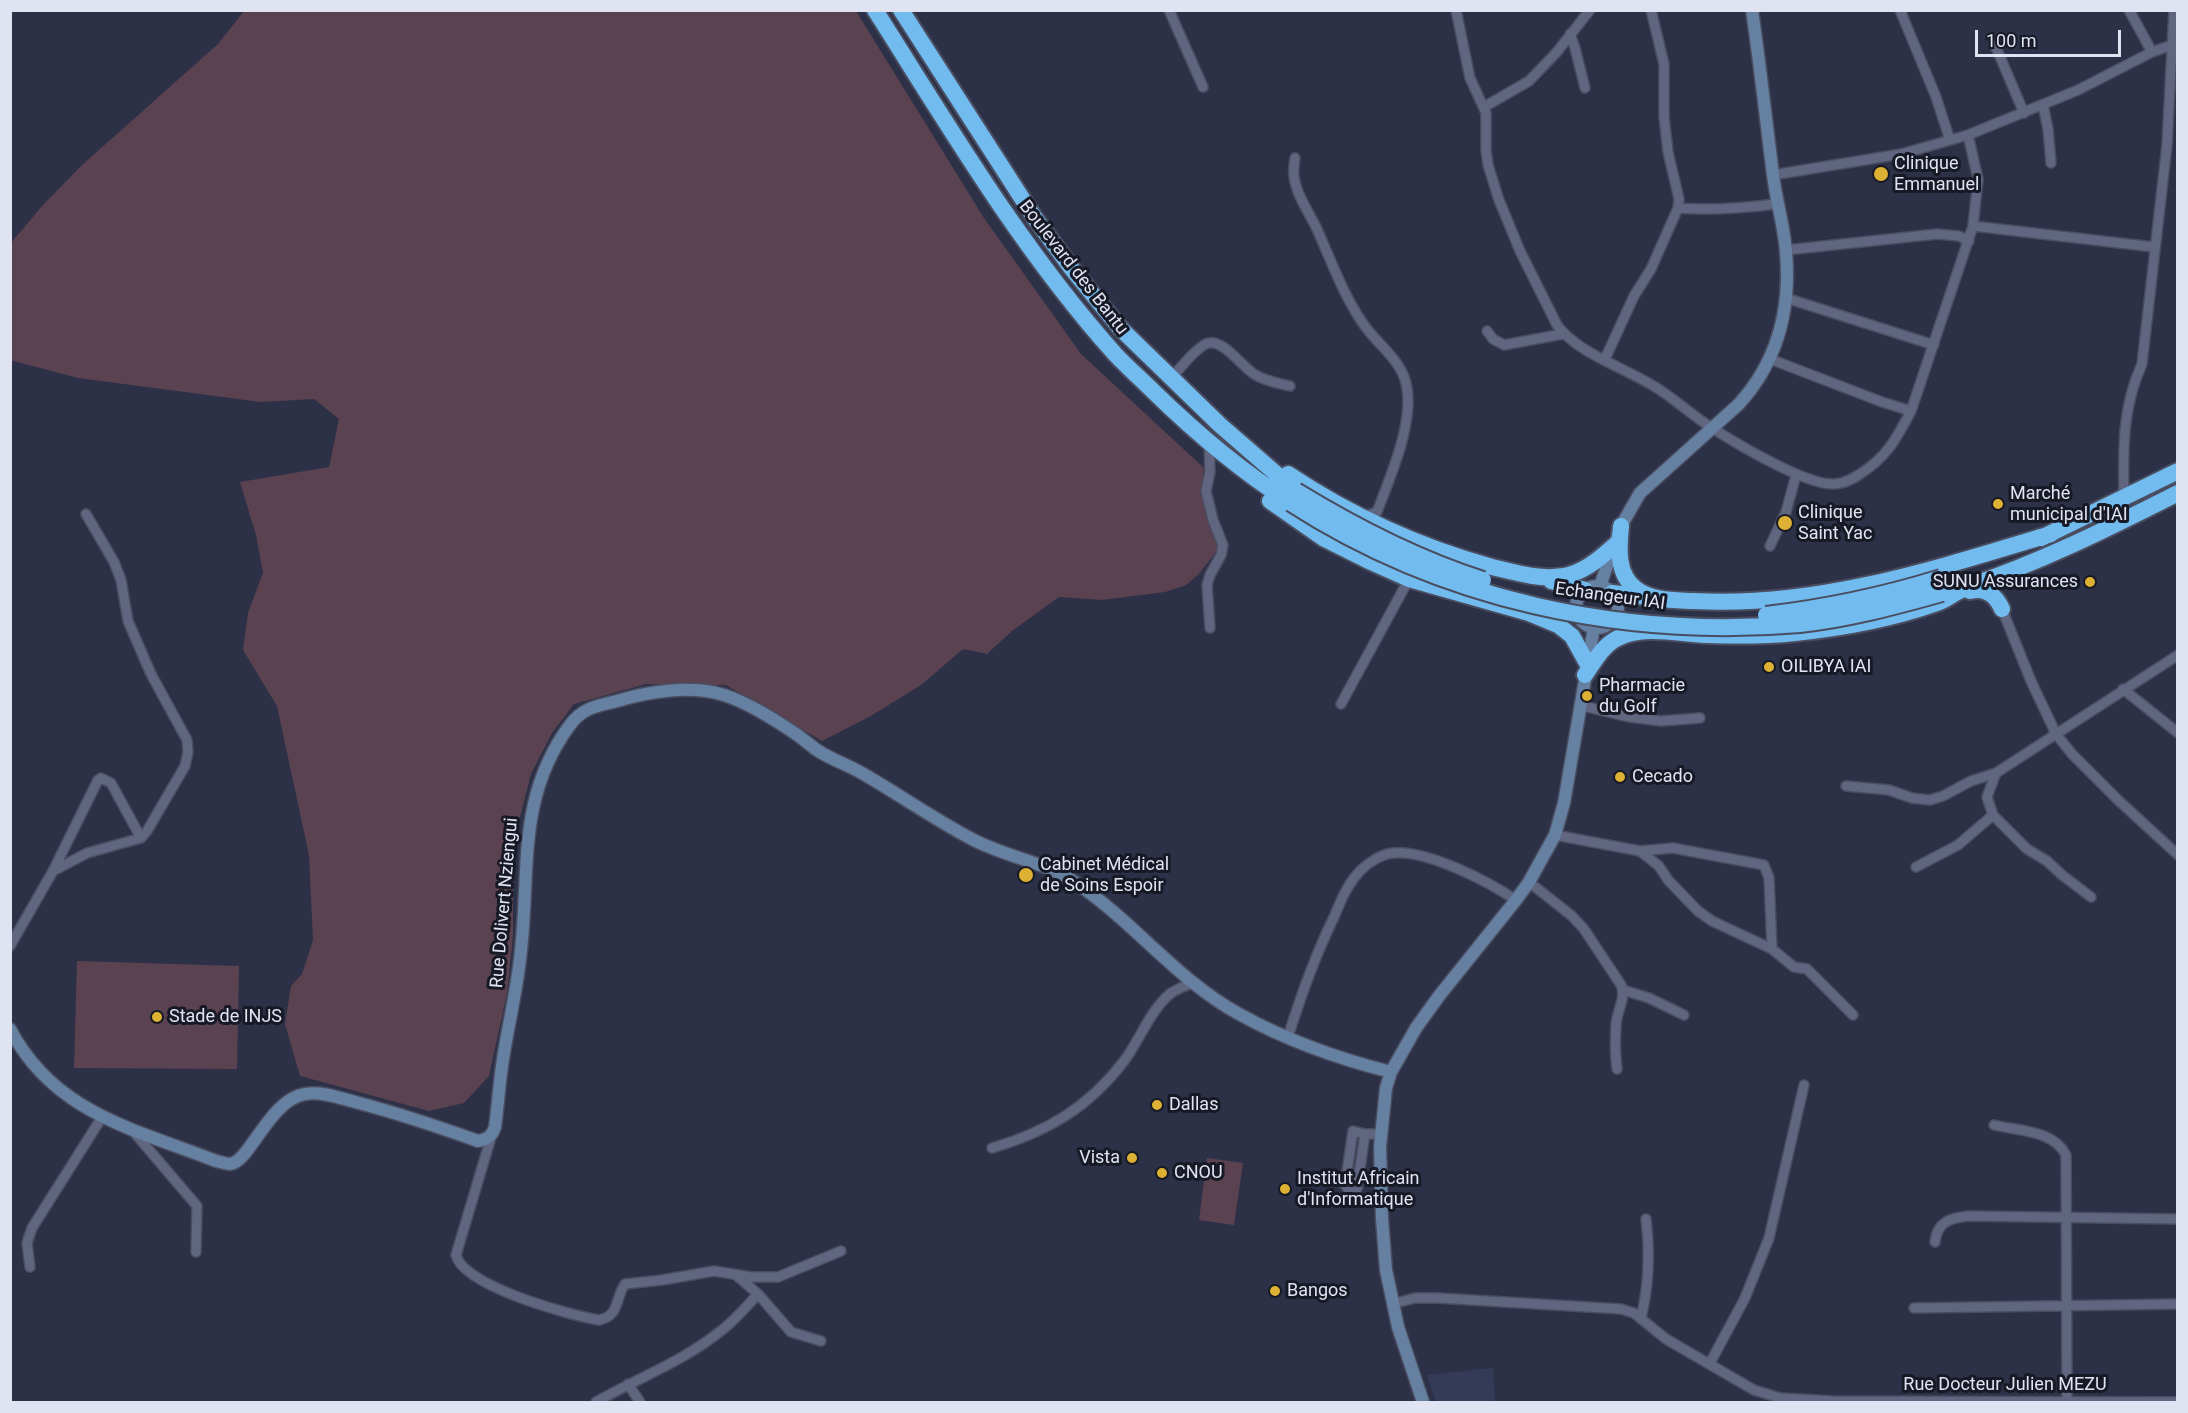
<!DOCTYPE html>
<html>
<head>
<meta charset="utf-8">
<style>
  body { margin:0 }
  #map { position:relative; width:2188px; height:1413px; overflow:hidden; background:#2c3148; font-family:Roboto,sans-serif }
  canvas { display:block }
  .frame { position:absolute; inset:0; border:12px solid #dfe3f2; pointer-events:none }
  .scale { position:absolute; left:1975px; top:30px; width:146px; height:27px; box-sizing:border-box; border:3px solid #dfe3f2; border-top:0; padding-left:8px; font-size:18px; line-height:21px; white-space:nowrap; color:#dfe3f2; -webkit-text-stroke:4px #171924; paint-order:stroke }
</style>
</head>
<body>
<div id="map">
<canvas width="2188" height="1413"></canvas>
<div class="frame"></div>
<div class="scale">100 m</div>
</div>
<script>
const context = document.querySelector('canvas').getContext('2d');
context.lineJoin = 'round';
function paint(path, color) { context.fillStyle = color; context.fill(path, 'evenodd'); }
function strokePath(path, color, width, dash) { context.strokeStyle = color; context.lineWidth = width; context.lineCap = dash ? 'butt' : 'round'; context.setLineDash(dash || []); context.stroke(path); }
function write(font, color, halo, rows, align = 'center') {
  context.font = font + ' Roboto,sans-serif'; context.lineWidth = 6; context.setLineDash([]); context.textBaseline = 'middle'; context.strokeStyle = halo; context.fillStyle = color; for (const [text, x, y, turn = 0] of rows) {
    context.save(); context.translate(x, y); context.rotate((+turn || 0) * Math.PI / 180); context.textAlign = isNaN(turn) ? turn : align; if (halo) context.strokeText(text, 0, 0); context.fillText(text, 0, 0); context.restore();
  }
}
paint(new Path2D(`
  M1493,1368l2,34h-59l-9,-27z`), '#353a57');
paint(new Path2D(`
  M244,11h612l128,207 97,136 123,114c-4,28 6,53 15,80l-21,27 -12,10 -21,7 -63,8 -43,-3 -47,34 -25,23 -24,-5 -42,36 -52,32 -47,24 -96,-56 -80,-1 -72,20 -22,29 -21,41 -13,51 -5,47v63l-6,58 -18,83 -25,27 -35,8 -129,-35 -15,-52 6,-38 11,-12 11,-34 -4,-85 -32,-149 -34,-56 5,-37 15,-40 -7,-38 -16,-53 89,-15 10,-48 -25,-20 -53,3 -183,-24 -68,-18v-116l33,-39 38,-39 137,-122z
  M77,961l162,5 -2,103 -163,-1z
  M1207,1158l36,5 -9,62 -35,-5z`), '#5b4250');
const street = new Path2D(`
  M1169,10l34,77
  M1456,10l14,68 16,35v37l2,15 11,35 21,51 37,74c21,29 69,43 100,63 19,12 36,28 55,40 25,16 95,58 123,56 10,-1 18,-5 25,-10 27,-17 36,-35 51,-63l62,-185 5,-47 -10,-44
  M1900,10l36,87 14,43
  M2129,10l23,42
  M1570,34l5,14 10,40
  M1995,45l29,68
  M2043,105l5,24 3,34
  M1484,107l45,-26 27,-28 34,-43
  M1295,158c-1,6 -2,12 -1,18 2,18 14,35 22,51 15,33 27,68 48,98 15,21 39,36 43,63 6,38 -17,89 -30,124l-14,5
  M1773,175l128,-21 67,-19 110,-45 74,-38 23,-8
  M1678,208c33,3 66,0 98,-4
  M1973,226l181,21
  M1786,250l151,-16 22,2 10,5
  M1786,298l148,47
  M1487,331l6,8 11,6 59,-11
  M1605,359l29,-63 17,-27 27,-61 1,-9 -11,-47 -4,-35v-53l-13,-54
  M1770,359l112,43 29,9
  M1170,379c11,-11 21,-26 34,-34 16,-11 37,21 50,29 10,7 24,9 36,12
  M1209,443l1,29 -4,19 7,29 10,25 -2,10 -11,20 -3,10 3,43
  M2124,498c-1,-47 -2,-91 18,-134l25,-219 7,-135
  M1770,546l16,-34 10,-37
  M2002,609l29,72 25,53 16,20 46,46 60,55
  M2123,689l55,44
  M1341,704l68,-125
  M1579,705l50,12 32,4 39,-3
  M1846,786l43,4 23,8 18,2 13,-4 28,-15 25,-8
  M1555,835l85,16 33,-3 91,17 5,13 3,71 22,18 13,2 46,46
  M1640,851l19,15 9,14 30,31 14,10 60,28
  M1916,867l42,-22 35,-30
  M53,871l45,-91 3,-2 10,5 30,55
  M1529,882l43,34 12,13 37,56c6,12 -5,27 -5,41 -1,14 -1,28 1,43
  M2091,897l-29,-22 -15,-14 -20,-12 -34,-34 -6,-18 9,-24 182,-118
  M10,946l43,-75 34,-18 54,-15 6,-7 38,-65 3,-14 -1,-12 -36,-66 -23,-53 -7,-41 -7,-18 -28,-48
  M1623,990l26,8 35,17
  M1288,1037c13,-42 27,-81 46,-120 7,-17 14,-34 27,-47 8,-8 21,-16 32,-17 35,-3 94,28 123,47
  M1994,1125c24,6 60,5 72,30l1,247
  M133,1131l64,75 -1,46
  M492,1134l-36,121c7,31 113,60 143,65 21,-4 16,-22 26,-36l37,-4 52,-9 37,6h27l63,-26
  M1365,1134l-12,-3 -8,54 5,6 7,-2 8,-55h16
  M992,1148c55,-16 97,-41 132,-87 16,-21 26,-51 47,-68 6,-4 14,-7 21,-10
  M1935,1242c2,-20 15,-24 33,-26l210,3
  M30,1267l-3,-24 5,-15 70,-111
  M736,1275l22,19 33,38 30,9
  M1392,1304l23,-6h23l183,11 13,4 32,26 88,51 26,8 53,3 345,1
  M1914,1308l264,-4
  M1641,1318c8,-33 9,-66 5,-99
  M1710,1363l35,-65 24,-60 35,-153
  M628,1384l12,18
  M596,1402c42,-24 88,-41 126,-72 13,-10 25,-24 36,-36`);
const secondary = new Path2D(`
  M1600,586l21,-60 19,-33 99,-89c38,-42 52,-95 47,-152 -2,-26 -10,-52 -13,-77 -7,-55 -13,-110 -21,-165
  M1576 607a21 21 0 1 1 42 0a21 21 0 1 1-42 0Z
  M10,1029c44,84 124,100 206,132 4,1 10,3 14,3 20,-2 39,-64 75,-70 18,-3 37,5 54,9 41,11 80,24 119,38 10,-2 14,-5 17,-14 3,-21 4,-41 7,-61 5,-36 14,-71 18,-107 11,-85 -5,-160 50,-234 13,-18 28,-19 47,-24 33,-10 74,-16 107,-6 25,8 50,24 72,39 7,5 14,11 21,16 13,9 29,14 43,22 37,21 72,46 110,66 34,19 74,23 106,45 58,39 101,97 163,131 47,26 100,45 152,58
  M1423,1402l-25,-75 -12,-57 -4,-51 -2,-72 6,-59 5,-16 25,-44 23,-32 77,-96 13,-18 26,-47 9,-32 30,-176`);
const highway = new Path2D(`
  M875,10c75,118 146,239 240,344 12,13 26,25 39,38 42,41 87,79 137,111
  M901,10l133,207 38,52 48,59 100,97 76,66
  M1288,474c63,42 131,73 204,93 25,6 47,13 72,9 21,-4 36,-18 51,-31
  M1270,501l53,37 48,24 38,17 120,34 29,12 14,11 15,27
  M1621,526c-2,21 -5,48 15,63 16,12 38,11 57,12 123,7 242,-32 358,-67
  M2041,538l137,-67
  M1551,581l34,9
  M1966,587c73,-24 143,-59 212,-94
  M1970,591c15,-4 26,4 32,18
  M1612,593l35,4
  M1585,675c9,-13 18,-30 33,-37 26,-13 62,-4 90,-3 29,1 58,1 87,-2 48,-5 97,-14 142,-30 18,-6 21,-18 42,-14`);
strokePath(street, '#4a4d60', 12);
strokePath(secondary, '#4a4d60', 15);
strokePath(highway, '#4a4d60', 20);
strokePath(street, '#606680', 9);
strokePath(secondary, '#6580a1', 12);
strokePath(highway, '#71bbef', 16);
const highwayBridge = new Path2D(`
  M1296,491c59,36 121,68 187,89
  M1291,503c150,97 331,136 509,121 47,-5 96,-18 142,-31
  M1766,615c60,-7 117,-19 175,-37`);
strokePath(highwayBridge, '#4a4d60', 20, []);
strokePath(highwayBridge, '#71bbef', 16);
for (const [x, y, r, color] of [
  [1881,174,8,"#ddb133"],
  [1998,504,6,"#ddb133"],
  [1785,523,8,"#ddb133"],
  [2090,582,6,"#ddb133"],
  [1769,667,6,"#ddb133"],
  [1587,696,6,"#ddb133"],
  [1620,777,6,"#ddb133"],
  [1026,875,8,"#ddb133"],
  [157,1017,6,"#ddb133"],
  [1157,1105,6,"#ddb133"],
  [1132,1158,6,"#ddb133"],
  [1162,1173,6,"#ddb133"],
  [1285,1189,6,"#ddb133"],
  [1275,1291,6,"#ddb133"]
]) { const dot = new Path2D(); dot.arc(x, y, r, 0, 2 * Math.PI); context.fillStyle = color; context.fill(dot); strokePath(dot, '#171924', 2); }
write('18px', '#dfe3f2', '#171924', [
  ["Clinique",1894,164],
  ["Emmanuel",1894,185],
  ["Marché",2010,494],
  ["municipal d'IAI",2010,515],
  ["Clinique",1798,513],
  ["Saint Yac",1798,534],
  ["SUNU Assurances",2078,582,"right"],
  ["OILIBYA IAI",1781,667],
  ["Pharmacie",1599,686],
  ["du Golf",1599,707],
  ["Cecado",1632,777],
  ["Cabinet Médical",1040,865],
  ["de Soins Espoir",1040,886],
  ["Stade de INJS",169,1017],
  ["Dallas",1169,1105],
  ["Vista",1120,1158,"right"],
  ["CNOU",1174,1173],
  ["Institut Africain",1297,1179],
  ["d'Informatique",1297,1200],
  ["Bangos",1287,1291]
], 'left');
write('18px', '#dfe3f2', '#171924', [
  ["Boulevard des Bantu",1073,268,52],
  ["Echangeur IAI",1610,597,8],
  ["Rue Dolivert Nziengui",505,903,-85],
  ["Rue Docteur Julien MEZU",2005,1385]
]);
</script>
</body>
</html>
